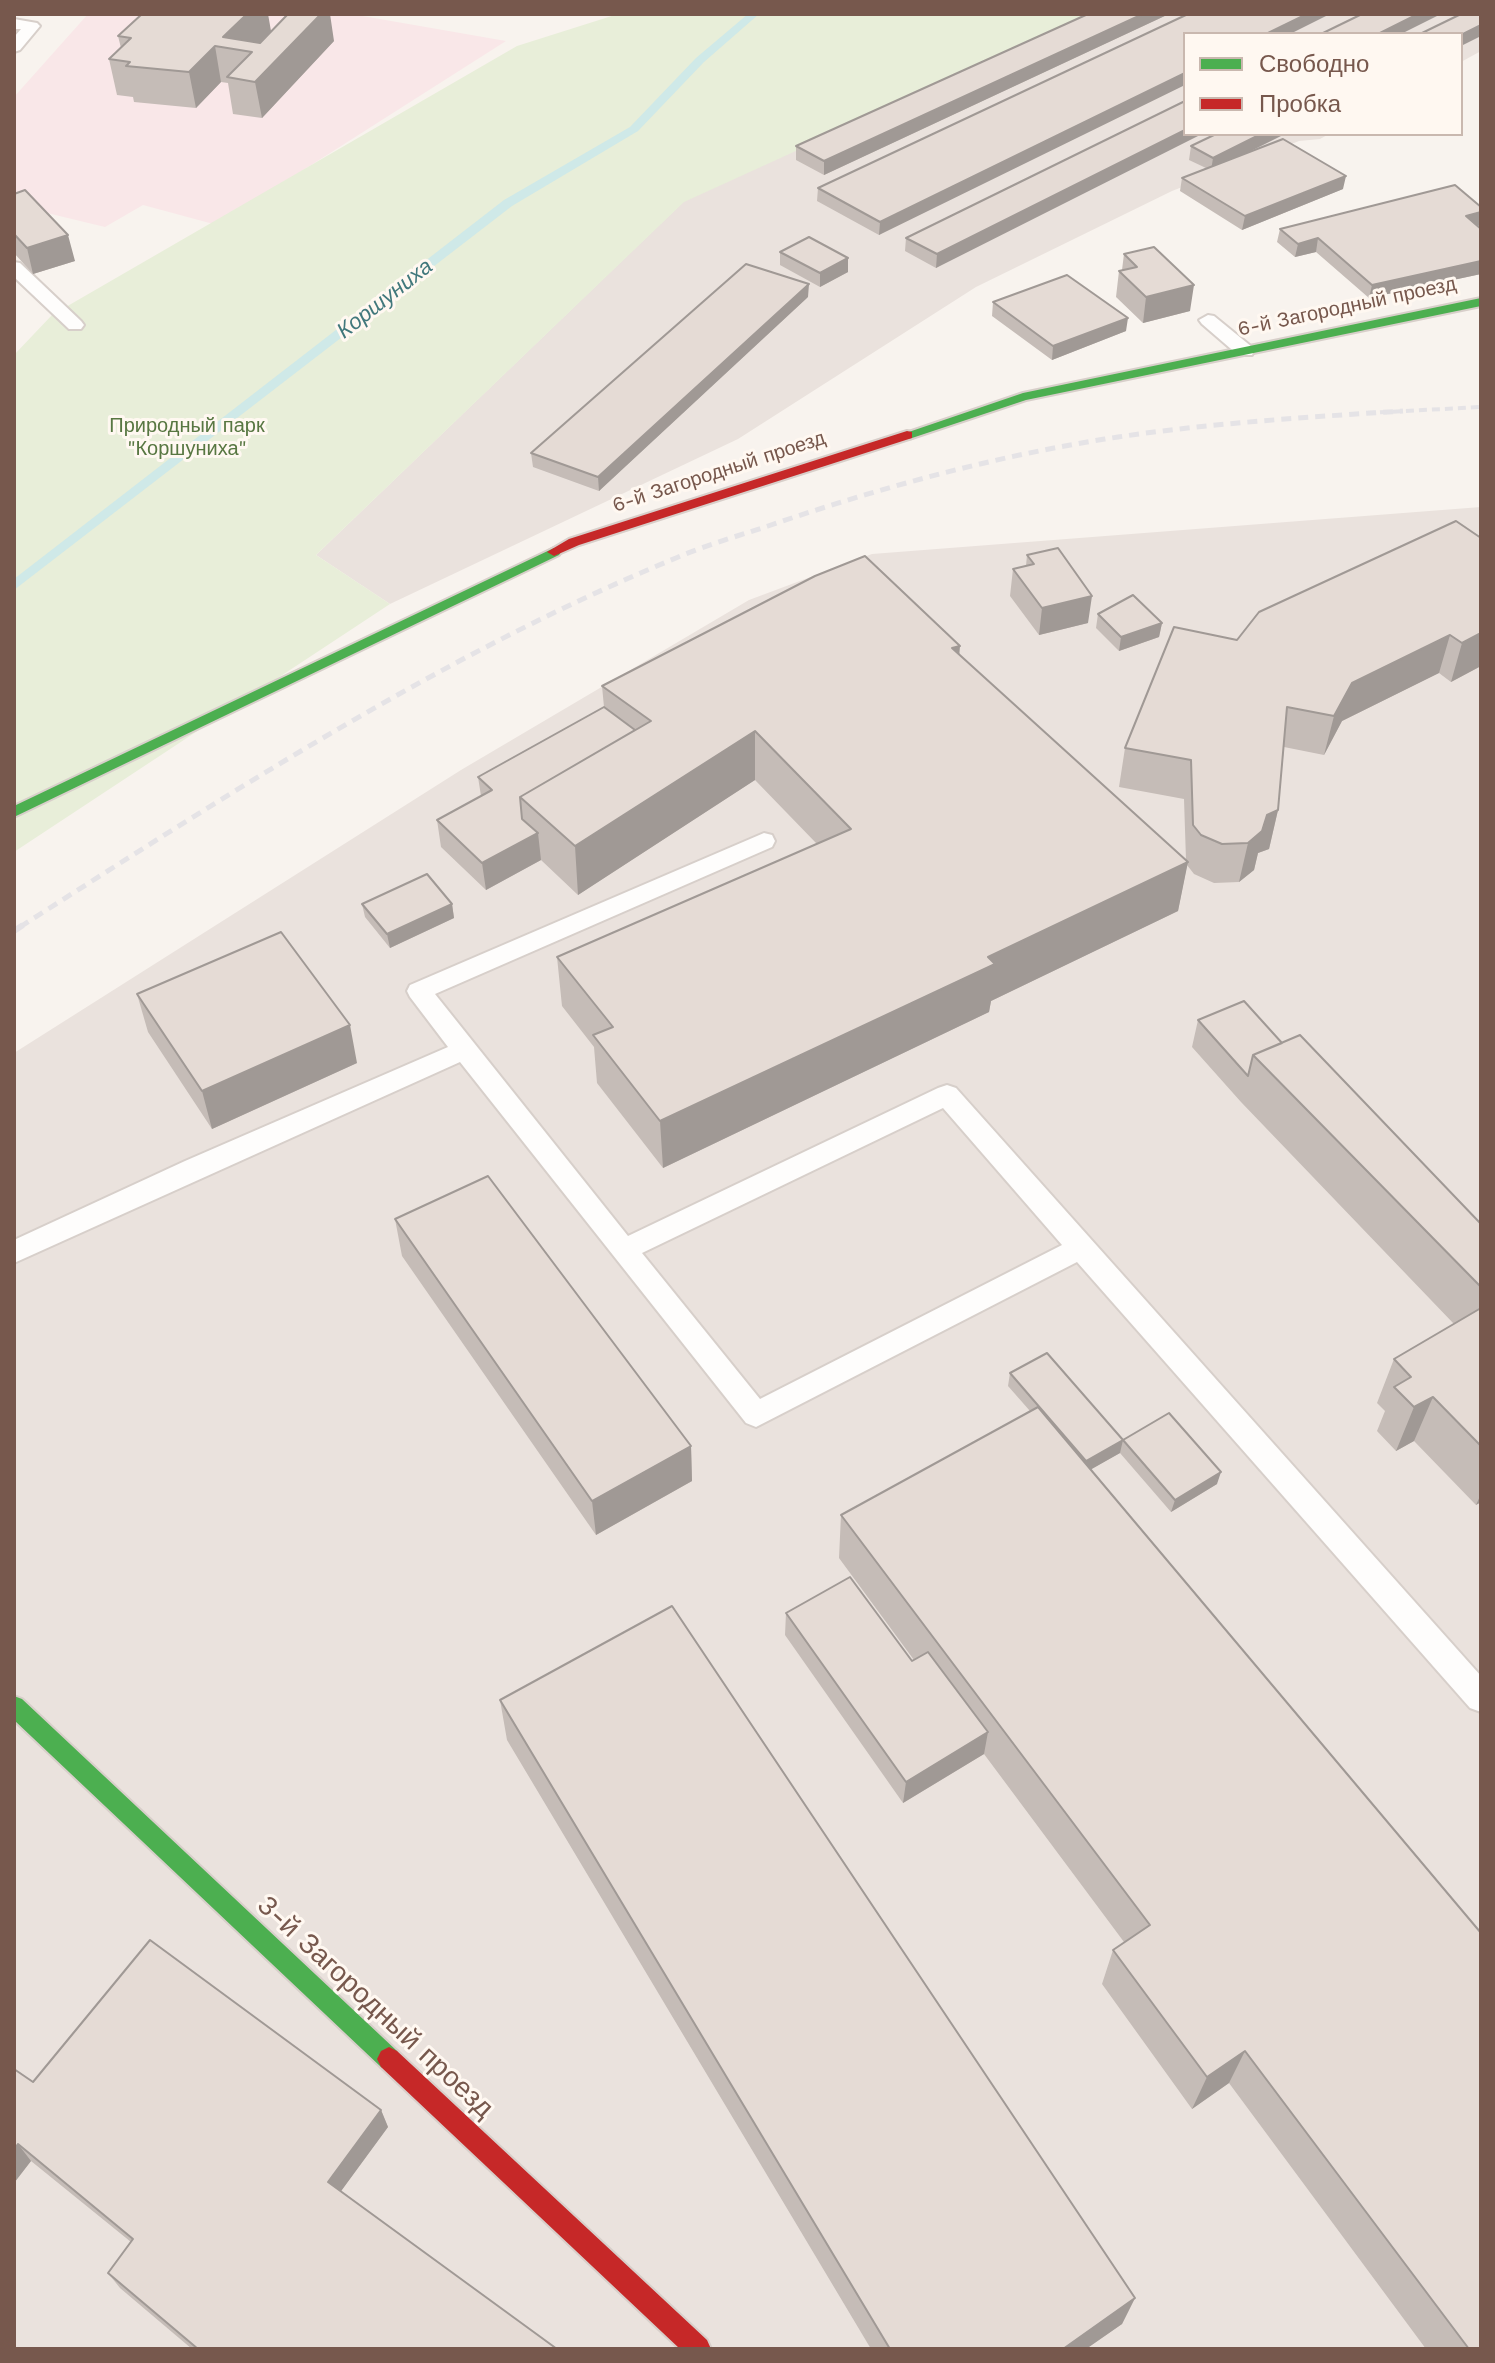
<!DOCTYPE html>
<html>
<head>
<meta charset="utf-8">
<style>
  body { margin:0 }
  #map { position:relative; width:1495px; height:2363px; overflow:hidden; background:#f8f3ee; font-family:"Work Sans",sans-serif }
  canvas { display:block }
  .frame { position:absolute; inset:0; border:16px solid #77584d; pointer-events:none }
  .legend { position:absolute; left:1183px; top:32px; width:280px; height:104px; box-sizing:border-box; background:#fff8f1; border:2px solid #c9b8af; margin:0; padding:10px 14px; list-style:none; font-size:24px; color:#77584d }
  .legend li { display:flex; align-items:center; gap:16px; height:40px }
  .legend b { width:40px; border:2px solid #c9b8af }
</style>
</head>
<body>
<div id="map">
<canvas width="1495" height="2363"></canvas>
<div class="frame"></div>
<ul class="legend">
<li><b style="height:10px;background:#4caf50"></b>Свободно</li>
<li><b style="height:10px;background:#c62828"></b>Пробка</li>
</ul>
</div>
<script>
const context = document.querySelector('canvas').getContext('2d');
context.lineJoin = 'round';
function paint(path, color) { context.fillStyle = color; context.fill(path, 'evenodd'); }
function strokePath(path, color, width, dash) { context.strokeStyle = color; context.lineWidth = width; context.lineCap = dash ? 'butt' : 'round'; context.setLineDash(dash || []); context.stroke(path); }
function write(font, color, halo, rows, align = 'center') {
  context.font = font + ' "Work Sans",sans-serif'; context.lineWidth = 6; context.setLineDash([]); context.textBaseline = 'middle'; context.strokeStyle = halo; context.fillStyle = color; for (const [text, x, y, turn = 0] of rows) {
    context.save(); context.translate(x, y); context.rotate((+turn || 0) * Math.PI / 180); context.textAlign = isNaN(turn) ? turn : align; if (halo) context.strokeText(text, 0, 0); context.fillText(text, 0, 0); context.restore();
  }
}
paint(new Path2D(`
  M1096,14h385v37l-20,11v-28h-276v100h144l-9,5 -21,2 -127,50 -196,96 -238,152 -348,165 -74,-49 368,-354z
  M1481,507v1842h-1467v-1296l447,-283 288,-170 123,-46z`), '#eae2dd');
paint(new Path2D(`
  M88,14h263l155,27 -289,184 -74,-20 -38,22 -91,-22v-108z`), '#f9e7e8');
paint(new Path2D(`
  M618,14h478l-412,188 -368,353 74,49 -376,248v-497l38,-40 465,-269z`), '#e8eed9');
paint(new Path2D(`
  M748,14h11l-55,48 -66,69 -126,75 -498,384v-11l490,-379 126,-73 66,-69z`), '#cfe9e8');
const lane = new Path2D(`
  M14,19l23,4 3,3 -20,24 -6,2v-15l7,-8h-7z
  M14,262l6,1 61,58 3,4 -3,4h-12l-55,-52z
  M1208,315l6,1 38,31 2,4 -2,4h-14l-36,-31 -3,-4z
  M764,833l8,2 3,6 -3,6 -337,147 193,242 310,-148 9,-3 9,3 525,588v36l-11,-4 -393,-446 -321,165 -10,-4 -286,-361 -446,201v-23l171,-79 263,-114 -38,-50 -3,-6 3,-6zM943,1108l119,137 -302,154 -118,-146z`);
const fast = new Path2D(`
  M1481,298v8l-455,94 -114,38 -5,1 -7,-4 123,-42z
  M554,548l7,4 -2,3 -545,262v-11z
  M14,1696l8,3 375,352 4,8 -4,8 -8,4 -8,-4 -367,-347z`);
const jam = new Path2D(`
  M907,431l5,1v6l-333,107 -25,11 -7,-4 22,-13z
  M389,2047l8,4 310,289 4,9h-31l-299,-282 -4,-8 4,-8z`);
strokePath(lane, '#d7cfca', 4);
strokePath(fast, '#d8cfca', 4);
strokePath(jam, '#d8cfca', 4);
paint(lane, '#fefdfc');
paint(fast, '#4caf50');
paint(jam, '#c62828');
strokePath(new Path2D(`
  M1367,413l114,-6`), '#e5e3e6', 4, [8, 5]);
strokePath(new Path2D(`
  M20,927c208,-133 427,-275 656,-369 30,-13 62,-22 92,-32 114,-39 231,-71 350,-89 94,-14 191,-20 285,-26`), '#e5e3e6', 5, [10, 7]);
strokePath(new Path2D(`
  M14,931l9,-6`), '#e5e3e6', 6, [12, 8]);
paint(new Path2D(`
  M1088,14h81l-345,161 -28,-15v-14z
  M1188,14l-309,221 -62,-34 1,-13z
  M271,31l63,10 -72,77 -29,-4 -5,-31 -7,-1 -25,26 -62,-6 -1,-5 -16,-2 -8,-36 12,-11 -3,-12z
  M1185,101l-249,167 -31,-17 1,-13z
  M1191,146l57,7 95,36 -101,41 -62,-39 2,-13 24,-10 -17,-8z
  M14,194l61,67 -42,13 -19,-21z
  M1481,207v18l-4,1 4,3v45l-112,24 -53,-46 -21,5 -18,-15 3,-13z
  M780,252l68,6v14l-28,15 -40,-22z
  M1124,254l66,57 -47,12 -27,-26 3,-26 3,-1z
  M808,297l-209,194 -66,-24 -2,-14z
  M993,302l133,29 -74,29 -60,-44z
  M1481,538v128l-30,16 -12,-9 -97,48 -18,34 -40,-8 -6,63 -9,39 -11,4 -4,17 -15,12 -25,1 -20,-9 -7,-9 -9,46 -187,90 -2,11 -326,156 -66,-85 -3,-36 -32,-41 -5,-49 260,-113 -62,-64 -177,115 -37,-35 -55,30 -45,-43 -4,-27 44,-24 -3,-19 126,-70 -2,-21 357,-31 227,205 -2,-61 -65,-12 6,-39 112,-108z
  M1027,555l61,68 -49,12 -29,-39 3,-27 13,-3z
  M1098,614l64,9 -3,14 -40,14 -23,-23z
  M362,904h90l2,14 -64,30 -25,-31z
  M137,994l220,69 -145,66 -64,-97z
  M1198,1020l84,23 199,181v278l-5,3 -62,-64 -18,10 -19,-20 8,-20 -8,-8 17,-44 60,-35 -213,-222 -49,-55z
  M395,1219l296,227 1,35 -96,54 -194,-279z
  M1010,1373l113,67 94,44 -46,28 -51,-59 -29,16 390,880h-55l-197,-266 -37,26 -90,-125 11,-34 11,-8 -140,-188 -81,49 -118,-168 1,-22 126,48 2,-1 -75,-102 2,-43 189,-104 -22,-25z
  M500,1700l635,598 -13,26 -36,25h-215l-364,-609z
  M14,2069l19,13 348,28 7,17 -47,64 216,158h-365l-72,-61 -12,-15 23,-31 -100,-81 -17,22z`), '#c5bcb7');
paint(new Path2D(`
  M247,14h21l3,17 -20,20 -28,-14z
  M321,14h9l4,27 -72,77 -7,-36z
  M1143,14h26l-345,161v-14z
  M1307,14h23l-40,20h-24z
  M1418,14h23l-40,20h-23z
  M1481,25v11l-20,10v-11z
  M215,46l6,36 -25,26 -7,-36z
  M1185,73v12l-306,150 1,-13z
  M1185,130v4h17l-266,134 1,-14z
  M1261,134h24l-74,37 2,-13z
  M1346,176l-3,13 -101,41 3,-14z
  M1481,212v13l-18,5 3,-14z
  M68,235l7,26 -42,13 -6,-26z
  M1318,238l-2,14 -21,5 3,-13z
  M848,258v14l-28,15v-14z
  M1481,261v13l-112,24 3,-13z
  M809,284l-1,13 -209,194 -1,-14z
  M1194,285l-4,26 -47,12 3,-26z
  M1128,318l-2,13 -74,29 1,-14z
  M1092,596l-4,27 -49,12 3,-27z
  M1162,623l-3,14 -40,14 2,-14z
  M1481,633v33l-30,16 11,-39z
  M1450,635l-11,38 -97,48 -18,34 10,-39 18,-33z
  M960,646l-4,48 -4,-46z
  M755,731v49l-177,115 -3,-49z
  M1278,810l-9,39 -11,4 -4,17 -15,12 9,-39 19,-28z
  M538,833l3,27 -55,30 -4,-27z
  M1188,862l-10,49 -187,90 -2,11 -326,156 -3,-47 328,-164z
  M452,904l2,14 -64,30 -3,-14z
  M350,1025l7,38 -145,66 -10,-38z
  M1433,1397l-19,44 -18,10 18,-44z
  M1123,1440l-3,13 -37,21 3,-13z
  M691,1446l1,35 -96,54 -4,-34z
  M1221,1472l-4,12 -46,28 4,-12z
  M1481,1494v8l-5,3z
  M988,1732l-4,22 -81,49 3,-21z
  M1245,2051l-16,32 -37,26 15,-32z
  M381,2110l7,17 -52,71 -8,-16z
  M18,2144l13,17 -17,22v-34z
  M1135,2298l-13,26 -36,25h-23z`), '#a09995');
const building = new Path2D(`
  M142,14h105l-24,23 37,6 28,-29h33l-66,68 -28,-5 25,-25 -37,-6 -26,26 -63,-6 4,-4 -21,-3 22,-21 -13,-2z
  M1088,14h55l-319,147 -28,-15z
  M1188,14h119l-41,20h-81v39l-305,149 -62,-34z
  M1362,14h56l-40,20h-57z
  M1461,14h20v11l-20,10 -41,-1z
  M1185,101v29l-248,124 -31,-16z
  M1216,134h45l-48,24 -22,-12z
  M1283,139l63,37 -101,40 -63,-38z
  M1455,185l26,22v5l-15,4 15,13v32l-109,24 -54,-47 -20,6 -18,-15z
  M25,190l43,45 -41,13 -13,-14v-40z
  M809,237l39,21 -28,15 -40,-21z
  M1154,247l40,38 -48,12 -27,-26 18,-4 -13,-13z
  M746,264l63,20 -211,193 -67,-24z
  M1067,275l61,43 -75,28 -60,-44z
  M1456,521l25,17v95l-19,10 -12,-8 -98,48 -18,33 -47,-9 -9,103 -11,5 -5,16 -14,12 -26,1 -21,-9 -8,-10 -2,-65 -66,-12 49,-121 63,13 22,-28z
  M1058,548l34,48 -50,12 -29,-39 21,-5 -7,-9z
  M865,556l95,90 -8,2 236,214 -200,95 7,7 -335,157 -67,-86 20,-8 -56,-70 294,-128 -96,-98 -180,115 -55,-49 131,-76 -49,-35 213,-110z
  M1133,595l29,28 -41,14 -23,-23z
  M604,707l31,23 -115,67 2,22 16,14 -56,30 -45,-43 55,-30 -14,-13z
  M427,874l25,30 -65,30 -25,-30z
  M281,932l69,93 -148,66 -65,-97z
  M1244,1001l38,42 -29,12 -5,21 -50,-56z
  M1300,1035l181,189v63l-228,-232z
  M488,1176l203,270 -99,55 -197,-282z
  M1481,1308v138l-48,-49 -19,10 -20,-20 17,-10 -17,-18z
  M1047,1353l76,87 46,-27 52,59 -46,28 -52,-60 -37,21 -76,-88z
  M1038,1407l443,526v416h-12l-224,-298 -38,26 -94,-127 37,-25 -309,-410z
  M850,1577l62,84 16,-9 60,80 -82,50 -120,-169z
  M672,1606l463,692 -72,51h-173l-390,-649z
  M150,1940l231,170 -53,72 229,167h-359l-90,-76 25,-34 -115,-95 -4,5v-80l19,13z`);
paint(building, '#e5dbd5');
strokePath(building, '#a09995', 2);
write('20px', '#77584d', '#fff8f1', [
  ["6-й Загородный проезд",1347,307,-12],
  ["6-й Загородный проезд",719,472,-18]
]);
write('20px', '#587742', '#fff8f1', [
  ["Природный парк",187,426],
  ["\"Коршуниха\"",187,449]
]);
write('italic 22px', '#41787c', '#fff8f1', [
  ["Коршуниха",385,299,-38]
]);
write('28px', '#77584d', '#fff8f1', [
  ["3-й Загородный проезд",375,2007,43]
]);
</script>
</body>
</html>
